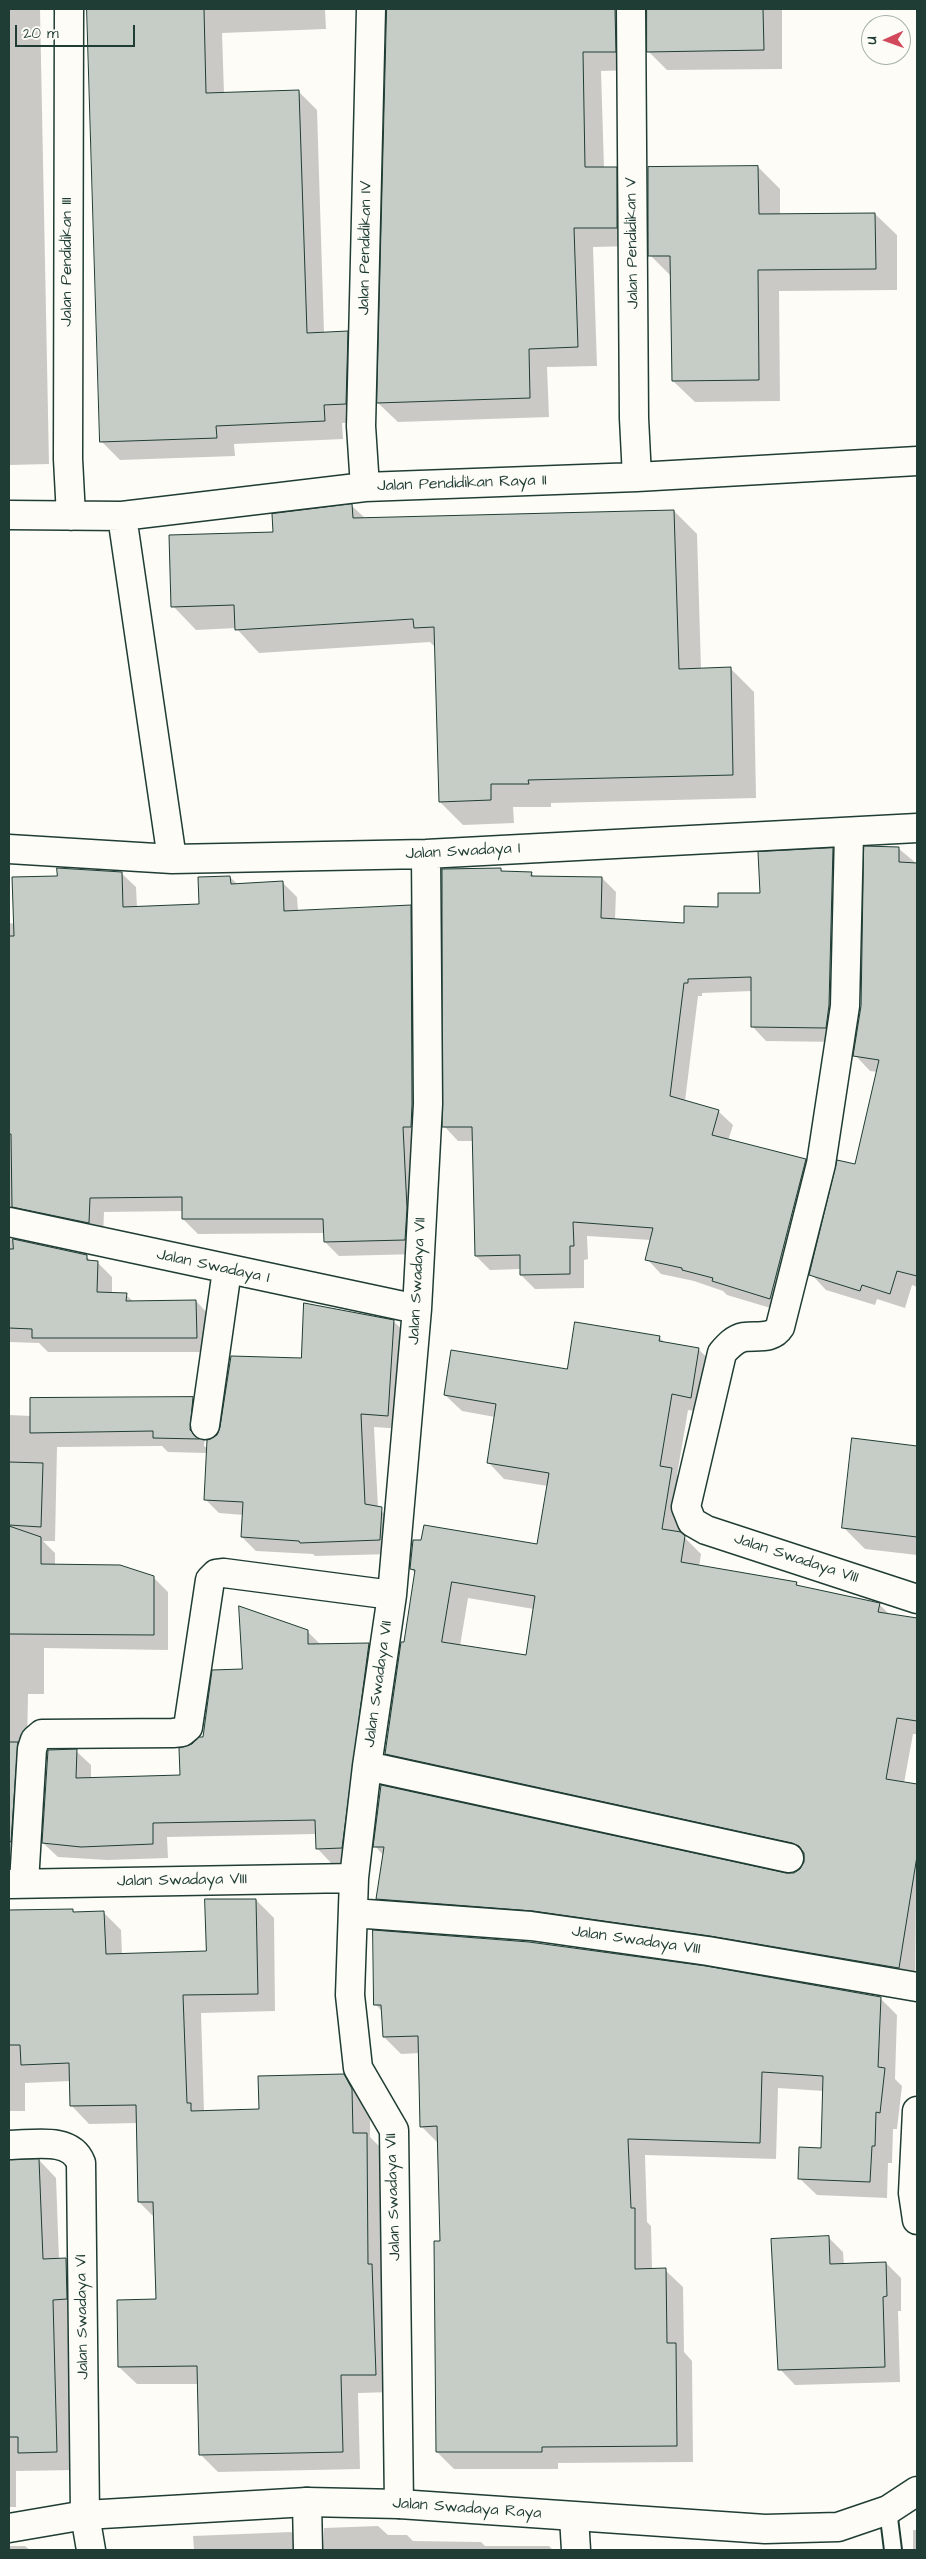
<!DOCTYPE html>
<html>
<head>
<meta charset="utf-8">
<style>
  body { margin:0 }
  #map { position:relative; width:926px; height:2559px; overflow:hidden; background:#fdfcf7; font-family:"Architects Daughter",sans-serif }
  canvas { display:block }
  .frame { position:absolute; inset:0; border:10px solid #1f3d34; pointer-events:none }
  .north { position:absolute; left:861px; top:15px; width:50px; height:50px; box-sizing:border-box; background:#fdfcf7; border:1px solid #a4b0a9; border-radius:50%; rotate:268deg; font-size:14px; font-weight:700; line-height:20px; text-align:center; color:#1f3d34 }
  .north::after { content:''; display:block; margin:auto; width:18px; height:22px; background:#d1495b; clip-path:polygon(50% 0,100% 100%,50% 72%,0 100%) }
  .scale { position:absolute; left:15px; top:25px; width:120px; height:22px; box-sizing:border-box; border:2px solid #1f3d34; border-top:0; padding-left:6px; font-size:15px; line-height:18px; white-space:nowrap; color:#1f3d34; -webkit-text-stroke:4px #fdfcf7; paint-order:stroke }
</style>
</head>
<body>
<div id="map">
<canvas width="926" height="2559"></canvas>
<div class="frame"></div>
<div class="north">U</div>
<div class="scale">20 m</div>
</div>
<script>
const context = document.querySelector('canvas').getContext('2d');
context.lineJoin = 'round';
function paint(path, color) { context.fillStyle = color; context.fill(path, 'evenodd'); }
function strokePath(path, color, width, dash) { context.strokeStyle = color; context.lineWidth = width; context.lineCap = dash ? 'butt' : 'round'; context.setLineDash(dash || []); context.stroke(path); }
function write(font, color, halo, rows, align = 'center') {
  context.font = font + ' "Architects Daughter",sans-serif'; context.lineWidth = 5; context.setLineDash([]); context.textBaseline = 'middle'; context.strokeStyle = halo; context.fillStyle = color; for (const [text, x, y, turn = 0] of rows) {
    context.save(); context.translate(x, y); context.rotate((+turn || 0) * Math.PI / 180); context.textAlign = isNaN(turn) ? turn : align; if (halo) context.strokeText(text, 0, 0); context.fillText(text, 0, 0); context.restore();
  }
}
paint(new Path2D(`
  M9,9h31l9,455 -40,1z
  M89,9h236l1,20 -104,4 2,61 74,-3 19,19 7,223 23,-1 19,18 -2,72 -22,1 1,16 -109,5 1,12 -115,4 -19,-19z
  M388,9h394v60l-115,1 -19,-19 -2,-38 -3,1 -9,56 -33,1 3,97h12l19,20 1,58 -43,1 4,119 -50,1 2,50 -151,5 -20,-19z
  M758,167l22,22v26l95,-1 22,21v55l-118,1 1,110 -85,1 -22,-21 -1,-104 -22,-22z
  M352,506l14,13 308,-8 23,23 4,135 29,-1 24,24 2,106 -205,5v4h-38l1,16 -51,2 -23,-23 -4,-154 -6,-6 -171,11 -23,-25 -40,2 -23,-24 101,-73z
  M898,848l19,16v423l-5,-2 -7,23 -28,-9 -2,6 -49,-15 -15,-16 45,-108 22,-94 -8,-1 -15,-16z
  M833,849l14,15 -7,178 -74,-1 -14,-15v-35l-50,2v3h-4l-13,105 33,10 15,14 -5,16 77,19 15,15 -36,137 -57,-17 -4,-4 -29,-10 -33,-7 -14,-15 4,-19 -64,-4 1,23 -4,1v28l-49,1 -14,-14v-6l-31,1 -14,-14 -2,-115h-16l-14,-15 56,-257 4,3 27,1 4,4 67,1 14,14 -1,28 70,4 35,-16 41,-14z
  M121,873l15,14 1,21 63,-3 30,-28 8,8 45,-2 14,14 1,14 112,-5 15,15 -6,333 -80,2 -14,-14v-9l-127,1 -15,-15v-8l-79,1 -1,25 -94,-5v-309l6,1 44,-47z
  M9,1239l77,17 6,6h5l15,15v17l14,1 8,7 62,-1 14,15 1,36h-163l-9,-9 -30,-1z
  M393,1321l15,14 -6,94 -28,-2 4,81 17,15 -2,31 -78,2 -2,-2 -57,-3 -14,-14 2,-22 -25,-2 -14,-14 2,-46 -39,-1 -6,-6 -105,1 -2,94h-12l12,12v12l99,13 14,14v58l-124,-2v46h-16l-3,161h-16v-440l22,1 162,-18 14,14 -3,34 4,3 10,-13 84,-77z
  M659,1337l6,6 33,6 17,16 -8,48 -19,-3 -11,65 11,11 -8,47 21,21 -2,13 97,16 4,4 79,17 11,11 27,5v114h-4l-9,49 13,2 -2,199 -522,-69 -16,-16 7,-43 -9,-10 7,-60 404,89 8,-1 7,-4 5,-9 -1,-3 -403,-88 -16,-17 30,-179 -5,-5 127,-24 10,-59 -44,-7 -16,-17 7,-45 -33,-6 -17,-16 123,-25zM468,1598l66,11 -7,48 -67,-11z
  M853,1440l64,7v108l-52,-6 -21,-21z
  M307,1631l14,14 48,-1 14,15 -27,203 -25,1 -14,-15 -1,-14 -149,3 1,21 -61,2 -49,-3 -15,-14 33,-92 15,14v13l91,-2 10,-31 12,-7 39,-67z
  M256,1900l18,18 1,93 -74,2 3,99 56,-2 83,-34 18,18 9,14v29l15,15 8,240 -35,1 2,76 -142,3 -17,-17 -2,-71h-62l-18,-17 38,-67 -2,-82 -16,-16 -1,-79 -49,1 -17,-18 -1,-25 -46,2v28h-16v-178l15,-1 48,-22 3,3h29l17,17 1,25 86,-2z
  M880,1998l17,17 -2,64 7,7 -5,43h-4l-1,34h-4l-1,35 -70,-3 -18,-17 23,-29 2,-58 -46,-3 -2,71 -131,-4 2,67 4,4 1,44h13l18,17 1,65 8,9 1,101 -135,1v6h-104l-17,-17 4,-210 -2,-98 -18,-18 -1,-73 -19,1 -17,-17 -1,-25 -8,-8z
  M39,2160l17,18 3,81h7l18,18 -10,193 -58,1v36h-7v-345z
  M828,2237l15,15 1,13 42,-2 15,15v33h-3l2,71 -105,3 -15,-16z
  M378,2526l10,9h19l6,6 68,1 4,4h64l4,4h-230l1,-22z
  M913,2530h4v20h-4z
  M291,2532l18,18h-115l-1,-14z
  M9,2546h16l5,4h-21z`), '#0003');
const building = new Path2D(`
  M87,9h117l2,84 93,-3 8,243 41,-2 -2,73 -22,1 1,16 -109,5 1,12 -117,4z
  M387,9h228l1,43h-33l2,115h32v61h-43l4,119 -49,2 1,49 -153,5z
  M647,9h116l1,41 -117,2z
  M758,166l1,48 116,-1 1,56 -118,1 1,110 -87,1 -2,-125h-22v-89z
  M352,504l1,14 321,-8 5,159 52,-2 2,108 -205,5 1,4h-38v16l-52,2 -5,-175 -20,1 -1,-9 -178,11 -1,-25 -63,2 -2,-72 104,-3 -1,-18z
  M864,846l35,1v15l18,1v413l-20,-5 -7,23 -28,-9 -2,6 -51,-16 28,-115 18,4 24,-104 -26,-4 8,-50z
  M833,848l-4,157 -3,23 -75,-1v-50l-63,2v4h-4l-14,113 49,14 -7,25 94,24 -36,140 -58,-18 1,-3 -31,-8v-2l-37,-8 8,-32 -80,-6 1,24h-4v28l-50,1v-20l-45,1 -3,-129h-30v-258l59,-1v3l31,1 -1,4 71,1 -1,41 83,5v-17l34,1v-14h42l-2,-41z
  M57,868l65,4 1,35 76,-3 -1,-27 32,-1 1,8 52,-3 1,30 127,-6 1,199 -1,23h-8l4,81 -2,32 -81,2 -1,-23h-141v-22l-92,1 -1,25 -77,-16 -1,-73h-2v-198h5l-2,-59 45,-1z
  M13,1239l74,16v5l11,1 -1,31 30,1 -1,8 70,-1 1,38h-165v-9l-23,-1v-79h4z
  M304,1303l90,17 -6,96 -27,-2 4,90 17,3 -2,33 -80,3 -1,-2 -58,-4 2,-35 -39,-2 3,-60 10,-5 3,-8 11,-71 70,2z
  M575,1322l85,14 -1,5 40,7 -8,50 -19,-4 -12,72 12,2 -10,61 19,3 4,4 -4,26 116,20 -1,3 84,18 -2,9 39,6v103l-20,-3 -11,61 31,5v72l-18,112 -189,-32 -177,-25 -157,-12 8,-52h-11l8,-62 405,88h8l6,-4 4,-7v-9l-5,-7 -7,-3 -407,-89 16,-112h3l11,-72 -5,-1 3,-29h8l3,-15 113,19 12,-71 -62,-10 9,-59 -52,-9 7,-45 116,19zM452,1582l83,14 -9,59 -84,-13z
  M193,1397l-3,33 9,9 -46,-1v-7l-123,2v-35z
  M852,1438l65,8v91l-75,-9z
  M9,1462l34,1 -2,64 -32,-2z
  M9,1526l32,11v27l79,1 34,11v59l-145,-1z
  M239,1606l69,24v14l61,-1 -27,205 -26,1 -1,-29 -162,3v21l-72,3 -39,-4 6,-93 29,-1 -1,29 104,-3 -1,-27 13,-4 7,-7h4l9,-67 30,-1z
  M9,1742h9l-7,100 -2,-1z
  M205,1899h51l2,95 -75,1 4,108h4v8l68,-2 -1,-33 86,-2 8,15 1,44h14l1,131h4l4,111h-35l2,77 -144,3 -2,-89 -79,1 -1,-67 39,-1 -3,-97h-15l-2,-97 -66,1 -1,-43 -48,2 -1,-20h-11v-135l64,-1v3l31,-1 2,43 100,-3z
  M373,1930l156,12 177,24 175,31 -3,70 7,1 -5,45 -4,-1 -1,34h-3l-2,36 -72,-3 1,-32 22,1 2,-72 -61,-4 -2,71 -132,-4 3,69h4v61l31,-1 1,75h9l1,103 -135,1v5h-106l-2,-211h6l-3,-115 -17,1 -2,-91 -35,1 -2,-32h-7z
  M39,2159l4,100 23,-1 1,41 -14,1 4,152 -39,1v-16h-9v-277z
  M829,2236l1,28 56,-2 1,34 -4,1 2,70 -107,3 -7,-131z`);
paint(building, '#c6cdc7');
strokePath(building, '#1f3d34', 1);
const service = new Path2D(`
  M888,2510l5,40`);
const minor = new Path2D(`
  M69,9l-1,450 3,57
  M631,9l3,409 3,59
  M365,487l-4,-61 10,-417
  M9,515l113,1 243,-29 272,-10 280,-16
  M122,516l50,343
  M849,833l-4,173 -24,158 -41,163c-8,13 -24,8 -36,10 -10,2 -16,9 -22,16l-36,154 6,15 14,8 211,69
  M9,849l163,10 254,-5 491,-26
  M9,1222l408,87
  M205,1425l22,-155
  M367,1766l422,92
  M24,1883l8,-134 3,-9 7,-6 131,-1 9,-1 6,-5 22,-147 6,-6 8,-1 168,22
  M9,1884l345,-6
  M353,1913l178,13 177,25 209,36
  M917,2111l-4,82 4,27
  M9,2145c23,0 62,-9 72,18l4,352 6,35
  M307,2502l1,48
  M399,2504l-5,-374 -36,-62 -8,-73 4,-117 13,-112 25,-171 25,-286 11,-205 -2,-250
  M574,2517l2,33`);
const tertiary = new Path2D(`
  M9,2528l76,-13 222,-13 92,2 366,25 73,-2 50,-17 29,-19`);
strokePath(service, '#1f3d34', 20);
strokePath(minor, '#1f3d34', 31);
strokePath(tertiary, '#1f3d34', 31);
strokePath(service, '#fdfcf7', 16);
strokePath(minor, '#fdfcf7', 28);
strokePath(tertiary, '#fdfcf7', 28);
write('16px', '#1f3d34', '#fdfcf7', [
  ["Jalan Pendidikan V",633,243,-91],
  ["Jalan Pendidikan IV",366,248,-89],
  ["Jalan Pendidikan III",68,262,-90],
  ["Jalan Pendidikan Raya II",462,484,-2],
  ["Jalan Swadaya I",463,852,-3],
  ["Jalan Swadaya I",213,1267,12],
  ["Jalan Swadaya VII",418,1281,-87],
  ["Jalan Swadaya VIII",796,1559,18],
  ["Jalan Swadaya VII",379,1684,-82],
  ["Jalan Swadaya VIII",182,1881,-1],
  ["Jalan Swadaya VIII",636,1941,8],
  ["Jalan Swadaya VII",394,2197,-92],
  ["Jalan Swadaya VI",83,2317,-91],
  ["Jalan Swadaya Raya",467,2509,4]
]);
</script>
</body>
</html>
